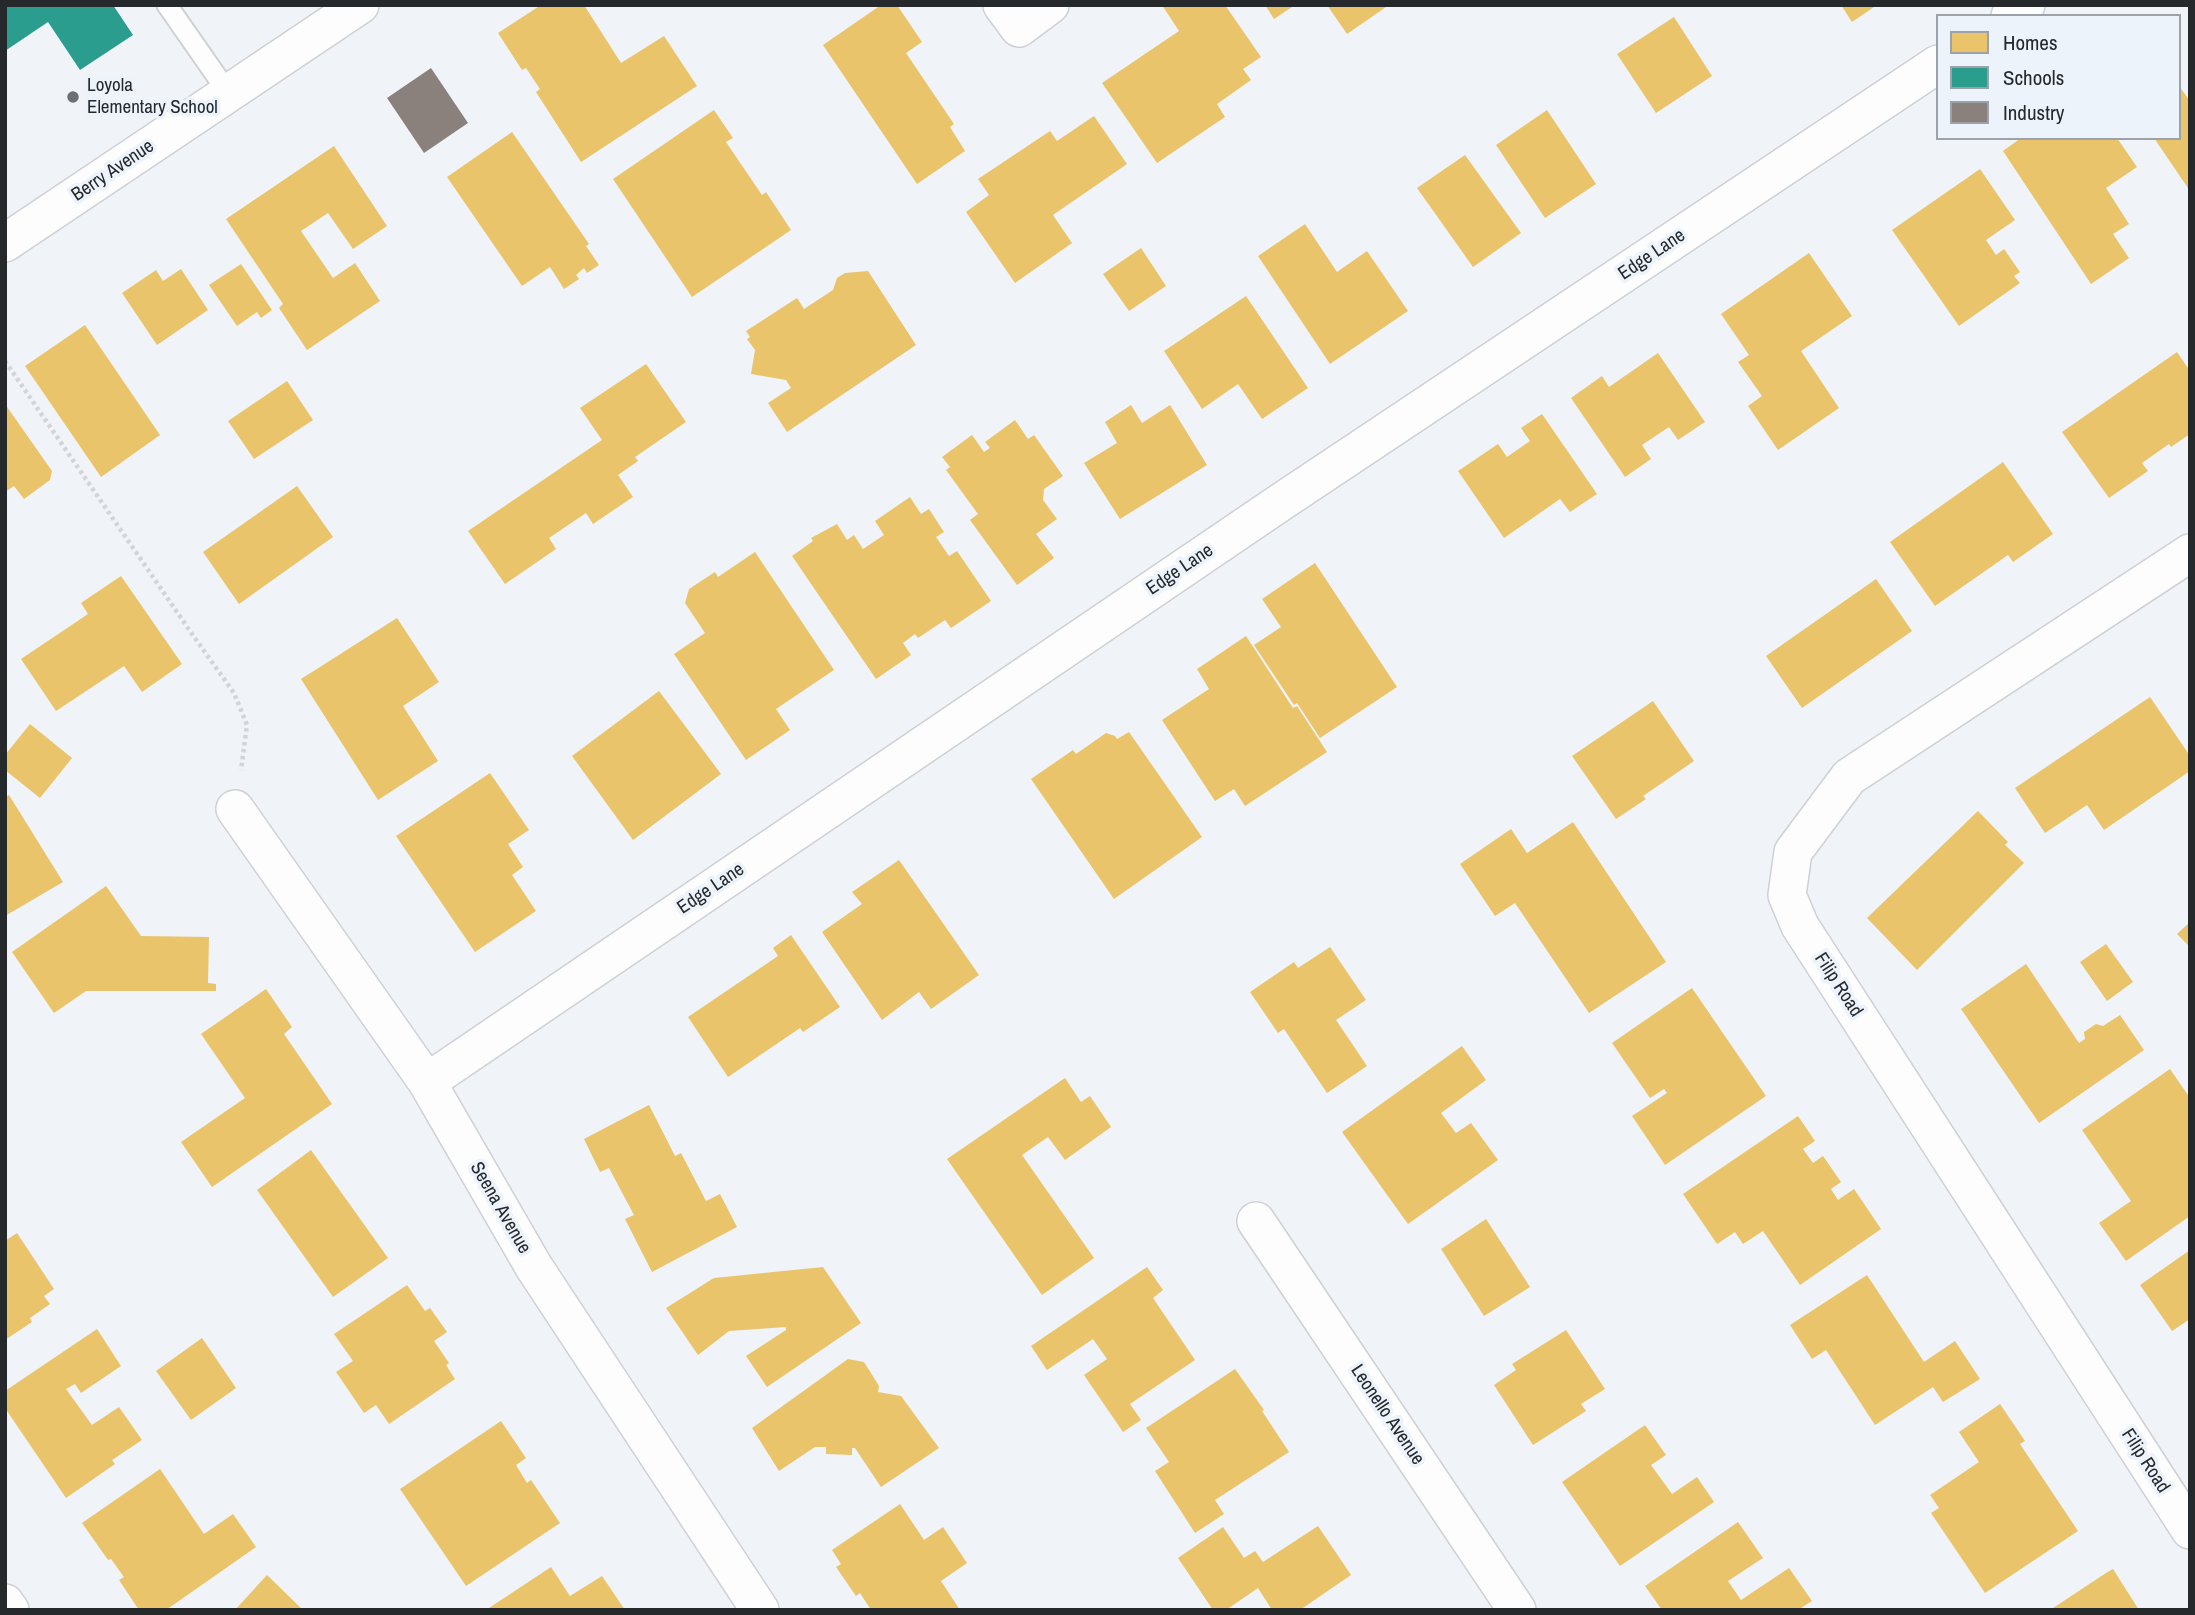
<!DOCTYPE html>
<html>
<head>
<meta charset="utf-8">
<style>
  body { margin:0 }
  #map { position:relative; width:2195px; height:1615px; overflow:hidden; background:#f0f3f8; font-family:"Archivo Narrow",sans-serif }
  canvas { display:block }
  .frame { position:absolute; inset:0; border:7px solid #26292c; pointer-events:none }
  .legend { position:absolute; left:1936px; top:14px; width:245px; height:126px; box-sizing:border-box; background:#ecf3fb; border:2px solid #9da2a8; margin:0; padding:9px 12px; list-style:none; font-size:21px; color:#26292c }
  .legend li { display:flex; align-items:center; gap:14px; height:35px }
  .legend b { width:35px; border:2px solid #9da2a8 }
</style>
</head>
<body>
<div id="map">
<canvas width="2195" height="1615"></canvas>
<div class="frame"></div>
<ul class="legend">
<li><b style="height:19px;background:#e9c46a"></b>Homes</li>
<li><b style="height:19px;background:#2a9d8f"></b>Schools</li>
<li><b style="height:19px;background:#8a817c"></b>Industry</li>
</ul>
</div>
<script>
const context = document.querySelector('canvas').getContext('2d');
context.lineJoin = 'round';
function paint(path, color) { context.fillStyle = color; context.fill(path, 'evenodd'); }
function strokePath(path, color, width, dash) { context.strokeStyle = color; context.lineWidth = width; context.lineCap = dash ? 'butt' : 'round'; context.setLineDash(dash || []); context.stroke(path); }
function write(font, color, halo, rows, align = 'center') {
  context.font = font + ' "Archivo Narrow",sans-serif'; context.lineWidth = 7; context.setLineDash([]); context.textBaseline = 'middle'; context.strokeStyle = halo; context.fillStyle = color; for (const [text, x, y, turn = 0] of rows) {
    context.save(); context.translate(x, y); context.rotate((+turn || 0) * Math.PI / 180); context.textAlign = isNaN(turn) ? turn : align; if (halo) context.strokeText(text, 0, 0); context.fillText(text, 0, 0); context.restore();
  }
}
paint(new Path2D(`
  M541,5h43l37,58 43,-27 33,50 -116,76 -45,-70 4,-3 -14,-21 -4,2 -24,-37z
  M881,5h16l25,37 -16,11 48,71 -4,3 15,24 -48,33 -94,-139z
  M1162,5h63l36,52 -18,12 8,11 -34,24 8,13 -68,46 -55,-80 77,-52z
  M1265,5h30l-21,14z
  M1327,5h62l-42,29z
  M1841,5h36l-25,17z
  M1674,17l38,59 -56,37 -39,-59z
  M2179,86l11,15v90l-36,-53h25z
  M714,110l19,28 -7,4 36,53 4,-3 25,38 -99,67 -79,-118z
  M1547,110l49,74 -51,34 -49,-73z
  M1094,116l33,48 -74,51 19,28 -57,40 -49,-71 23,-17 -11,-16 72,-48 7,10z
  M512,132l77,112 -3,2 13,19 -12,8 -3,-5 -8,7 3,4 -15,10 -14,-22 -28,19 -75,-109z
  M2021,138h96l20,29 -31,21 23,36 -16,10 16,24 -38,26 -88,-133z
  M334,146l53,80 -34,23 -25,-36 -27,18 32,47 22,-15 25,38 -73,49 -28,-42 4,-4 -57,-85z
  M1465,155l56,78 -48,34 -56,-79z
  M1980,169l35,51 -29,20 10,15 8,-6 16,23 -6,4 6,7 -61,43 -67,-96z
  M1305,224l32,48 30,-21 41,60 -78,53 -72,-108z
  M1141,248l25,38 -37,25 -26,-37z
  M1809,253l43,63 -51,35 38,57 -61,42 -30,-44 14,-10 -24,-34 11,-7 -28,-41z
  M241,264l31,46 -11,8 -4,-6 -20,14 -28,-41z
  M181,269l27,41 -51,35 -35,-52 34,-23 7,11z
  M868,271l48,74 -129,87 -19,-29 23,-15 -5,-8 -35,-6 4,-24 -8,-11 3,-2 -4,-6 51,-33 7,11 29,-19 4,-12 8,-5z
  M1246,296l62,92 -46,31 -24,-35 -36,25 -38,-58z
  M85,325l75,110 -59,42 -76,-111z
  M2177,352l13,19v63l-19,13 -2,-3 -27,19 6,8 -39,27 -47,-66z
  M1658,353l47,69 -27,18 -9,-13 -27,18 9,14 -26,18 -54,-79 31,-22 7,11z
  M646,364l40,58 -51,35 3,4 -20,14 15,22 -40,27 -7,-11 -37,25 7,11 -51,35 -37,-53 134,-91 -22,-32z
  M287,381l26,39 -59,39 -26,-38z
  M5,404l47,67 -2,9 -26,19 -10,-13 -9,6z
  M1131,405l11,18 28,-18 37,60 -87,54 -36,-56 33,-20 -12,-21z
  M1542,414l55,80 -27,18 -10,-13 -56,39 -46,-67 40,-27 9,13 23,-16 -9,-13z
  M1015,420l13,19 6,-4 29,41 -19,13 -1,11 14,19 -21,15 18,24 -37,27 -47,-65 8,-6 -32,-44 4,-3 -8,-10 30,-22 12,17 6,-4 -5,-6z
  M2003,462l50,72 -40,28 -5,-7 -73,51 -45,-64z
  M297,486l36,51 -94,67 -36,-52z
  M910,497l11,17 8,-5 15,23 -8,5 13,19 8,-5 34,50 -40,27 -6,-8 -27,18 -3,-4 -12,9 8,12 -35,24 -84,-123 21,-15 -2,-3 26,-14 10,16 7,-5 9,14 21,-14 -9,-14z
  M755,552l79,118 -58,39 14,21 -44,30 -72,-106 31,-21 -20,-30 4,-14 26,-17 3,5z
  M1315,563l82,124 -77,51 -23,-35 -3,2 -40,-60 27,-18 -19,-28z
  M121,576l61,88 -40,28 -18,-26 -68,45 -35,-52 67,-45 -7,-11z
  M1876,579l36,52 -110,77 -36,-52z
  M397,618l42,64 -36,24 35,55 -60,39 -77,-121z
  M1246,636l47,72 4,-2 30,46 -82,54 -11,-17 -19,12 -53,-81 47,-31 -12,-20z
  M659,691l62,83 -88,66 -61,-84z
  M2150,697l40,59v15l-86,59 -17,-25 -42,28 -30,-45z
  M1653,701l41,60 -51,35 3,3 -30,20 -44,-63z
  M30,724l42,34 -32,40 -35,-28v-15z
  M1129,732l73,105 -88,62 -83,-120 42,-29 3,4 30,-21 9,3 2,3z
  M490,773l39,57 -21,14 15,23 -11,8 24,36 -61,41 -79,-116z
  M9,795l54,87 -58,34v-119z
  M1978,811l30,31 -3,3 19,18 -107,107 -50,-52z
  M1573,822l93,140 -77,51 -74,-110 -20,13 -35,-52 51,-35 16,24z
  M899,860l80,115 -48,34 -12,-17 -37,28 -60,-88 40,-28 -10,-12z
  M106,886l35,50 68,1 -1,46 8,1v7h-130l-32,22 -42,-61z
  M2190,922v25l-13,-13z
  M791,935l49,72 -37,25 -3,-4 -72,49 -40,-60 90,-61 -5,-8z
  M2106,944l27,38 -26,19 -27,-39z
  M1330,947l36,53 -30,20 31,46 -40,27 -43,-64 -6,4 -28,-41 44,-30 4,6z
  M2026,964l53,79 6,-4 -1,-7 12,-8 7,2 17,-11 24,35 -105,73 -78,-114z
  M1692,988l74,108 -101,69 -33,-49 35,-23 -3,-4 -14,9 -38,-55z
  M266,989l26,38 -8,7 48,70 -120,83 -31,-45 64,-44 -44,-64z
  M1462,1046l24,34 -45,33 15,20 15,-10 27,37 -90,64 -66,-92z
  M2170,1069l20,29v118l-64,45 -27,-38 32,-22 -49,-71z
  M1065,1078l16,24 9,-6 21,31 -46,33 -17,-23 -26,18 72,103 -52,37 -95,-136z
  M649,1105l26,51 6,-3 25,48 14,-7 17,33 -85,45 -27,-53 9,-4 -25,-47 -9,4 -16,-33z
  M1798,1116l17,25 -12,8 10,14 10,-7 18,26 -10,7 7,11 16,-11 27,40 -81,56 -37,-54 -20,13 -8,-12 -18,12 -34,-50z
  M311,1150l77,108 -55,39 -76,-107z
  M1486,1219l44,68 -46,29 -43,-67z
  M17,1233l37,56 -10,7 6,8 -20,14 2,4 -27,18v-99z
  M2190,1250v69l-18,12 -32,-46z
  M823,1267l38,56 -94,64 -21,-31 40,-26v-3l-57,4 -31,24 -32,-47 48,-30z
  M1147,1267l16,23 -10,8 42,62 -65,44 11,16 -18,12 -39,-57 23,-16 -14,-20 -46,31 -16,-24z
  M1867,1275l57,87 31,-21 25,38 -37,23 -10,-15 -58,38 -49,-75 -14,9 -22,-34z
  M407,1285l18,26 5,-3 17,24 -13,9 15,22 -3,2 9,14 -66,45 -13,-19 -12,8 -28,-41 17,-11 -19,-27z
  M97,1329l24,37 -40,27 -6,-9 -9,5 26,36 27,-18 23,33 -30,20 3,4 -49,34 -61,-90v-17z
  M1566,1330l39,59 -24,15 5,7 -53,34 -39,-60 22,-15 -4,-6z
  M202,1338l34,50 -45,32 -35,-49z
  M848,1359l16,3 15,24 -1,6 23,4 38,52 -58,39 -26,-39h-3v7l-26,-1v-7h-11l-36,24 -27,-43z
  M1235,1369l29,41 -2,1 27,41 -74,48 9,14 -29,19 -40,-62 14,-9 -23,-34z
  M2000,1404l25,37 -5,3 58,87 -93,62 -54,-80 8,-5 -9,-13 49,-33 -20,-30z
  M501,1421l25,37 -10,7 11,18 4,-3 29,43 -94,63 -66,-97z
  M1645,1425l21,30 -15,10 21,29 25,-17 17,25 -94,64 -58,-84z
  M160,1469l44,65 29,-20 23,33 -90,63h-27l-20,-30 5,-3 -13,-18 -3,1 -26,-37z
  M900,1504l24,36 19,-13 24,36 -26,18 19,29h-89l-11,-17 -4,3 -20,-29 5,-3 -9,-14z
  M1738,1522l25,36 -35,23 13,19 48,-32 23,33 -14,9h-136l-17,-24z
  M1318,1526l33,49 -51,35h-28l-14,-22 -32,22h-13l-35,-52 45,-31 21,31 11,-7 8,11z
  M551,1567l19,29 32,-20 23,34h-139z
  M2113,1569l26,41h-89l56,-37z
  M267,1575l36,35h-68z`), '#e9c46a');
paint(new Path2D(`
  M5,5h108l20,30 -53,35 -32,-48 -43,29z`), '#2a9d8f');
paint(new Path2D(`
  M431,68l37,55 -44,30 -37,-55z`), '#8a817c');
const lane = new Path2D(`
  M167,5l62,89`);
const street = new Path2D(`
  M1002,5l17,23 31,-23
  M2010,16l16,-11
  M5,243l355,-238
  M2190,553l-341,224 -56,75 -6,43 13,31 390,604
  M235,809l192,273 107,185 226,343
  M427,1082l854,-580 657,-438
  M1256,1221l261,389
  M5,1603l5,7`);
strokePath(lane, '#ced1d4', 23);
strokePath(street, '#ced1d4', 40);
strokePath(new Path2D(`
  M5,361l187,273 42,59 13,32 -6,45`), '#d3d4d5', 4.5, [3.5, 3.5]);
strokePath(lane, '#fdfdfe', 19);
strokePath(street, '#fdfdfe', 37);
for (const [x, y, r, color] of [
  [73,97,7,"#6d7073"]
]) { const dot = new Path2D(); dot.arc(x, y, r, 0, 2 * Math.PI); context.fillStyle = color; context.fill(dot); strokePath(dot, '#ecf3fb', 2.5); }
write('19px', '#26292c', '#ecf3fb', [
  ["Loyola",87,86],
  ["Elementary School",87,108]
], 'left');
write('19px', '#26292c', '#ecf3fb', [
  ["Berry Avenue",113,171,-34],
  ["Edge Lane",1652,255,-34],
  ["Edge Lane",1180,570,-34],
  ["Edge Lane",711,889,-34],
  ["Filip Road",1838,985,57],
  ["Seena Avenue",500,1208,60],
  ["Leonello Avenue",1387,1415,56],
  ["Filip Road",2145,1461,57]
]);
</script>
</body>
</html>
